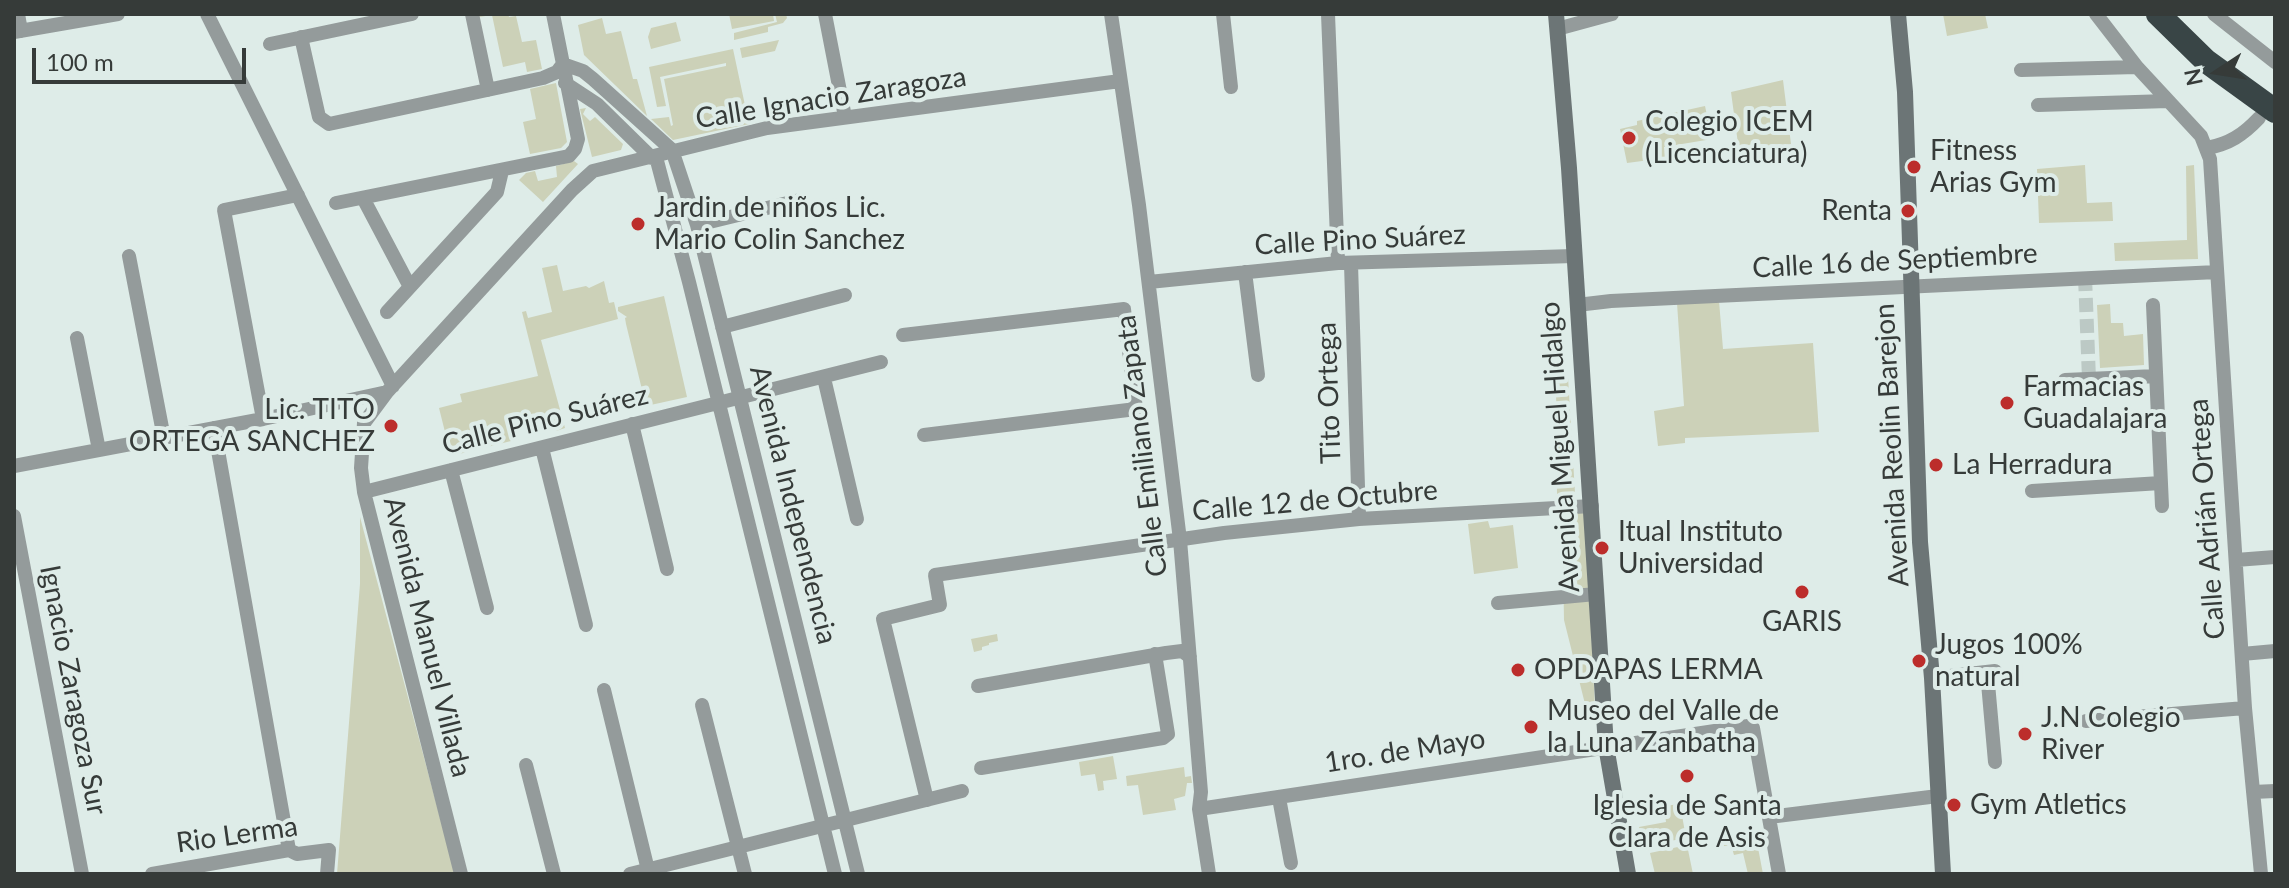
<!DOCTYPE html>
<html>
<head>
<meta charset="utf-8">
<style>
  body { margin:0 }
  #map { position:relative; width:2289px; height:888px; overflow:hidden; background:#deece8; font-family:Lato,sans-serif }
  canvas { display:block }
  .frame { position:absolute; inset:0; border:16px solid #363b39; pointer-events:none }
  .north { position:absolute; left:2177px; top:32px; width:80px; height:80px; -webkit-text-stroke:6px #deece8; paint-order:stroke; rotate:258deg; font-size:22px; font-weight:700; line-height:32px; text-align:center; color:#363b39 }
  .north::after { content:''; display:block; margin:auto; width:28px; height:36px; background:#363b39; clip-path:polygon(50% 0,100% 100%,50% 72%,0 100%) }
  .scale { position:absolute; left:32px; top:48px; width:214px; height:36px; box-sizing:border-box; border:4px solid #363b39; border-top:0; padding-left:10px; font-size:24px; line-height:28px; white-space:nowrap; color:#363b39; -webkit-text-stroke:6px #deece8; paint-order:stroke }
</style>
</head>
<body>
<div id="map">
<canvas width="2289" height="888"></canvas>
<div class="frame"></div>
<div class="north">N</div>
<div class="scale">100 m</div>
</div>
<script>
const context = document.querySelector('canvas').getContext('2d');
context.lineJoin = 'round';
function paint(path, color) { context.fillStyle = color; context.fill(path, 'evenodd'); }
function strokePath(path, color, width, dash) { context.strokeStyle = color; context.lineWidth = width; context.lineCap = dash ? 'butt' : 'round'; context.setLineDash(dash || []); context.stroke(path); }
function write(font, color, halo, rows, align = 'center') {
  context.font = font + ' Lato,sans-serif'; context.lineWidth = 8; context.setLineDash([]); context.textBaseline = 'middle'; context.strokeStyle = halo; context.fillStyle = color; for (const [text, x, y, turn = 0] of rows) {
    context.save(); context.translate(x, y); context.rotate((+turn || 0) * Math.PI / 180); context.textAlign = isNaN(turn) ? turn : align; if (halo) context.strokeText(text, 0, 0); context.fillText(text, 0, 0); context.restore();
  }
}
paint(new Path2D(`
  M479,14h29l1,3 7,-1 6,26 14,-2 6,29 -15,3 -2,-10 -22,5 -11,-52 -13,2z
  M729,14h44l1,7 -42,8z
  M775,14h11l1,4 -4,5 -15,4v5l-34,8v-7l43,-11z
  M1943,14h42l3,14 -41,8z
  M602,18l4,16 15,-3 12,48h4l10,37 -63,-61 -6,-30z
  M676,22l5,19 -30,8 -3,-12 3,-9z
  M779,40l-4,11 -33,7 -2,-10z
  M733,49l16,75 -76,16 -22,-21 18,-2 2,9 2,-1 -9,-46 62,-13v-3l-66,14 6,29 -9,1 -8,-40z
  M1783,80l8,64 -52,7 -8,-59z
  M556,83l11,59 -6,6 -31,6 -7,-32 13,-3 -6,-30z
  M1705,106l7,33 -48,8 1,11 -38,5 -7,-34 17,-4v-4z
  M586,108l-3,6 7,7 5,-4 28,27 -2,6 -29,7 -12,-48z
  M574,161l4,3 -35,38 -24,-22 7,-7 9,-2 3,10 19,-4 -1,-11z
  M2085,165l2,38 25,-1 1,19 -74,2 -2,-54z
  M2194,165l4,94 -83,2 -1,-18 73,-3 -1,-74z
  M557,265l6,26 23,-5 3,2 15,-7 5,22 5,-1 4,17 -77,21 24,88 -9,3 -4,-14 -36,7 3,15 -68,17 -12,-48 23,-6 -2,-8 78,-18 -16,-64 4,-1 2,7 24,-6 -10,-44z
  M664,296l23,101 -41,9 -20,-82 -1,-6 2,-1 -9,-6v-4z
  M1719,301l4,48 90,-6 6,89 -134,6v5l-27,3 -4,-35 30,-5 -7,-103z
  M2110,304l1,19h12l1,13 19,-2 1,31 -44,3 -3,-63z
  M1568,377l7,116 -18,1 -1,-113v-3z
  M1585,502l10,206 -8,4 -23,-92 -2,-115z
  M360,517l95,357h-118l23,-290z
  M1488,521l2,7 23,-3 5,43 -44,6 -6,-50z
  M997,634l1,7 -9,2v2l-7,2v3l-8,2 -3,-13z
  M1113,756l4,23 -14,2 1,9 -6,1 -3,-17 -14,2 -2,-14z
  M1184,767l1,10 6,-1 1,7h-5l-2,13 -11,3 2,11 -33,5 -5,-30 -11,1 -1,-10z
  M1680,804l6,34 -42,8 -5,-19 27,-5 -2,-16z
  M1755,832l8,42h-15l-5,-21 -9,2 -3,-10 -7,1 -1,-5 19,-3z
  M1687,845l6,29h-38l-5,-21z`), '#ccd1b8');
strokePath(new Path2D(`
  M2085,277l4,102`), '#bcc9c5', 14, [14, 7]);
strokePath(new Path2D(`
  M18,14l3,17
  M207,14l186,372
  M472,14l16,76
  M825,14l20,103
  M1111,14l28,191 41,335 21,252 -2,17 10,65
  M1223,14l8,73
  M1328,14l10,249
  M2096,14l41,53 64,69 9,23 35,549 16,166
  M2214,14l61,48
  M1557,29l55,-15
  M14,32l104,-18
  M301,37l18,80 10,7 214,-46 14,-6 6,-8
  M270,44l142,-30
  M563,64l20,7 10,8 79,71 25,75 161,649
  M2021,70l116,-3
  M565,83l32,21 55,54
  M2038,105l130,-4
  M2207,148c22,-4 36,-13 52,-30
  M656,157l33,125 146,592
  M363,198l47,89
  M336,203l233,-47 6,-7 3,-10 -25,-125
  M697,225l103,-25
  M129,256l35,182
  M1351,264l8,255
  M1245,272l13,103
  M1149,282l189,-19 236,-7
  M1577,305l34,-4 606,-29
  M2153,305l9,201
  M387,312l110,-120 5,-21
  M722,327l123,-32
  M903,335l221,-26 12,100 -212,26
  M77,338l22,112
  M824,378l33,141
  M2065,380l91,-4
  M263,419l-39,-209 74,-15
  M632,424l35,145
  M214,428l75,422
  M542,448l44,177
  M14,466l249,-47 124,-27
  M451,470l36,138
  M2032,491l129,-8
  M364,492l517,-130
  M14,516l68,358
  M2236,560l39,-3
  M1498,603l98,-9
  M2242,654l33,-3
  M1987,672l8,90
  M1932,678l63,-7
  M978,686l188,-33 16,-2 8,6
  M604,690l45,184
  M702,705l43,169
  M2086,721l159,-13
  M526,765l28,109
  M981,768l182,-30 5,-4 -13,-80
  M2253,792l22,-1
  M1279,798l12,65
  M927,800l-44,-181 57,-14 -5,-30 289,-42 135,-14 233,-13
  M1199,809l549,-83 5,2 26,146
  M1769,817l169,-21
  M152,874l137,-24 8,4 32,-4 -2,24
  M461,874l-97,-382 -3,-24 3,-45 23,-31 185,-202 21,-19 174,-43 353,-47
  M630,874l332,-83`), '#949b9b', 14);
strokePath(new Path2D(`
  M1556,14l13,154 37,578 22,128
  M1898,14l7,78 15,450 12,136 11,196`), '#6c7576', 16);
strokePath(new Path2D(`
  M2158,14l48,47 69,50`), '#394546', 24);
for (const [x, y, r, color] of [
  [1629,138,8,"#bc2d2b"],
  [1914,167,8,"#bc2d2b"],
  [1908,211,8,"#bc2d2b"],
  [638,224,8,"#bc2d2b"],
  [2007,403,8,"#bc2d2b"],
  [391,426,8,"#bc2d2b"],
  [1936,465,8,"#bc2d2b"],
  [1602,548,8,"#bc2d2b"],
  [1802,592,8,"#bc2d2b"],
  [1919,661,8,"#bc2d2b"],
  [1518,670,8,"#bc2d2b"],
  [1531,727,8,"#bc2d2b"],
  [2025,734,8,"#bc2d2b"],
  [1687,776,8,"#bc2d2b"],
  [1954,805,8,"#bc2d2b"]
]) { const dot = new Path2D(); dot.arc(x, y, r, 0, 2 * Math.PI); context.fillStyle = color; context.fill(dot); strokePath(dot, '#deece8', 3); }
write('28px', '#363b39', '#deece8', [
  ["Calle Ignacio Zaragoza",831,98,-9],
  ["Calle Pino Suárez",1360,240,-3],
  ["Calle 16 de Septiembre",1895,261,-3],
  ["Tito Ortega",1329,393,-92],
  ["Calle Pino Suárez",545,420,-14],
  ["Avenida Reolin Barejon",1892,445,-93],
  ["Calle Emiliano Zapata",1142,446,-97],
  ["Avenida Miguel Hidalgo",1560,447,-94],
  ["Calle 12 de Octubre",1315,501,-5],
  ["Avenida Independencia",793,505,76],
  ["Calle Adrián Ortega",2207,519,-94],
  ["Avenida Manuel Villada",427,637,76],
  ["Ignacio Zaragoza Sur",73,690,79],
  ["1ro. de Mayo",1405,751,-9],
  ["Rio Lerma",237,835,-8]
]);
write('28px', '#363b39', '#deece8', [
  ["Colegio ICEM",1645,122],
  ["(Licenciatura)",1645,154],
  ["Fitness",1930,151],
  ["Arias Gym",1930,183],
  ["Jardin de niños Lic.",654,208],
  ["Mario Colin Sanchez",654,240],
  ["Renta",1892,211,"right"],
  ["Farmacias",2023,387],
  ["Guadalajara",2023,419],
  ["Lic. TITO",375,410,"right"],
  ["ORTEGA SANCHEZ",375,442,"right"],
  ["La Herradura",1952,465],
  ["Itual Instituto",1618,532],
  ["Universidad",1618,564],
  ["GARIS",1802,622,"center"],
  ["Jugos 100%",1935,645],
  ["natural",1935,677],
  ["OPDAPAS LERMA",1534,670],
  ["Museo del Valle de",1547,711],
  ["la Luna Zanbatha",1547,743],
  ["J.N Colegio",2041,718],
  ["River",2041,750],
  ["Gym Atletics",1970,805],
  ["Iglesia de Santa",1687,806,"center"],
  ["Clara de Asis",1687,838,"center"]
], 'left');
</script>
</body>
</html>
